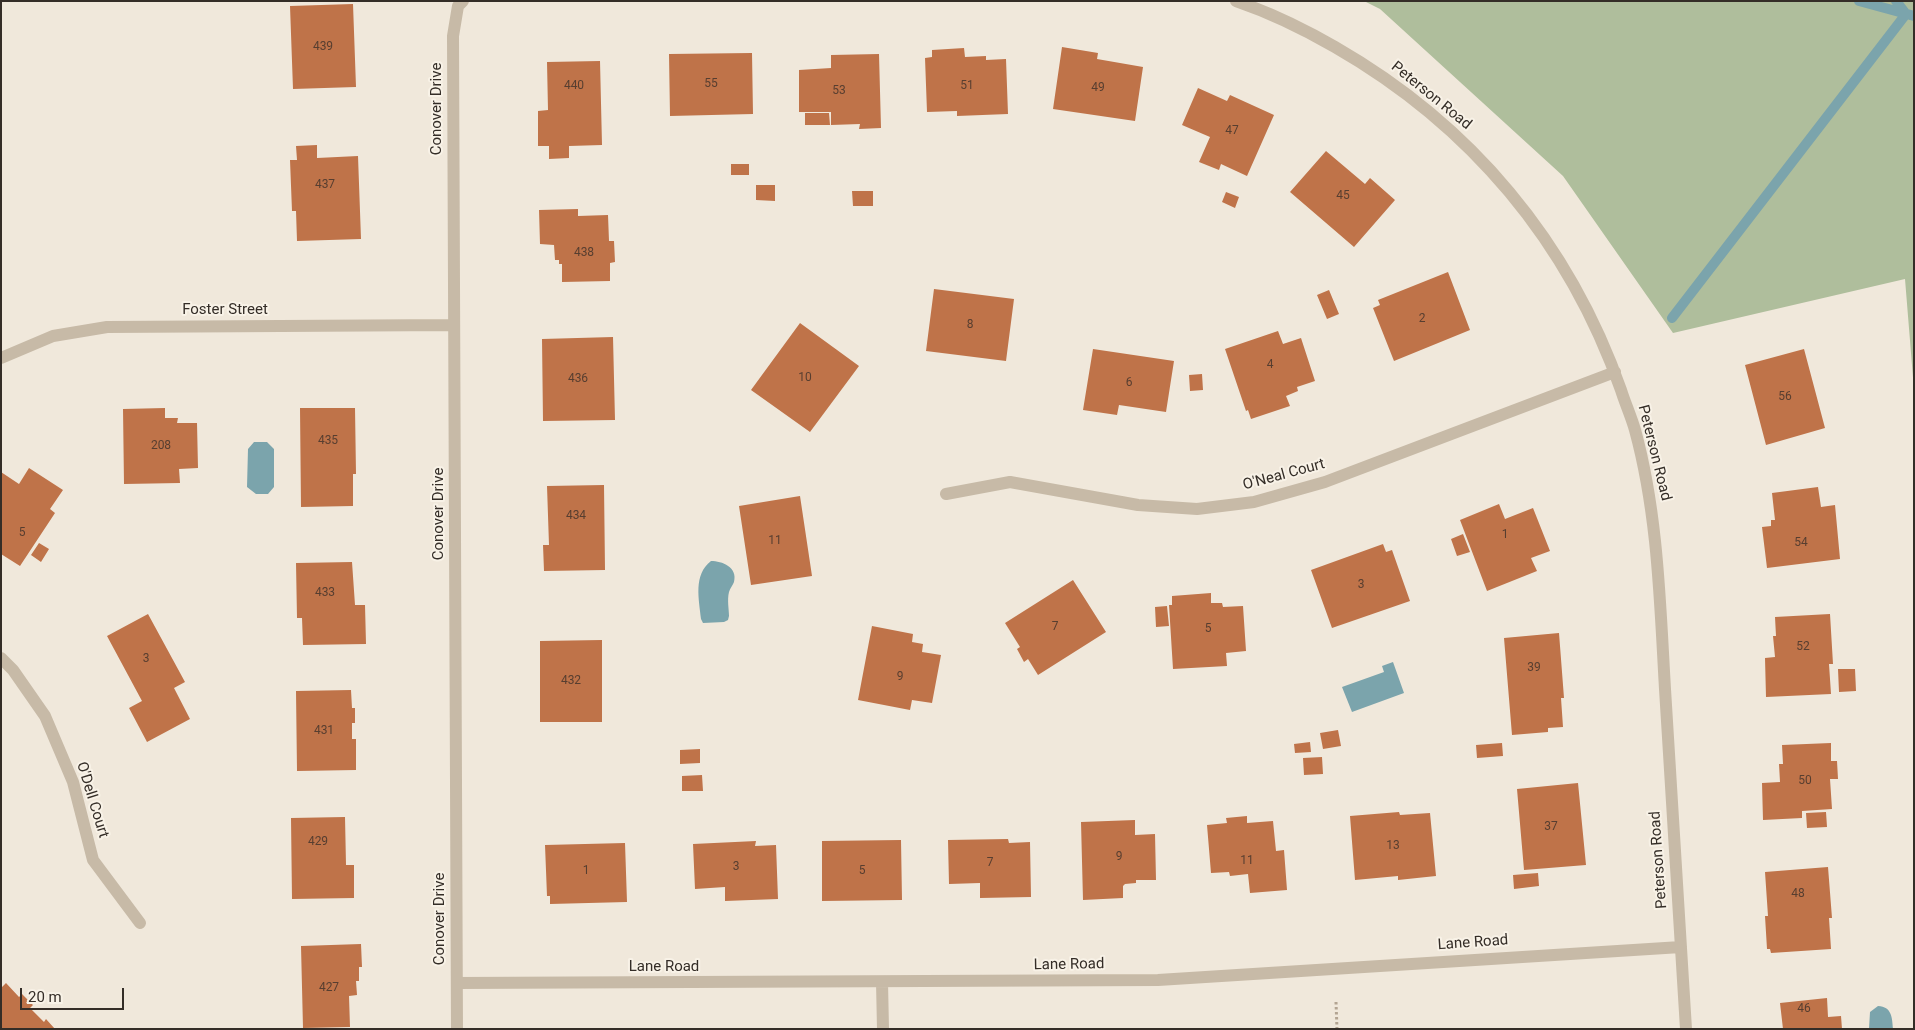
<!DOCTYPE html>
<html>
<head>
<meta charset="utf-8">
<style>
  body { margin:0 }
  #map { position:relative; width:1915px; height:1030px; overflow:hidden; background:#f0e8db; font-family:Roboto,sans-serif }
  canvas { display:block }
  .frame { position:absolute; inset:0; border:2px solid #342d27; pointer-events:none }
  .scale { position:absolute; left:20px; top:988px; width:104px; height:22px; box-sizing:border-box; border:2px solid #342d27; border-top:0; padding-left:6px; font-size:15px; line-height:18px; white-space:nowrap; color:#342d27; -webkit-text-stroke:4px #f8f2e7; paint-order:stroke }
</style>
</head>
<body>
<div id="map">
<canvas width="1915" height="1030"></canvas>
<div class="frame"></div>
<div class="scale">20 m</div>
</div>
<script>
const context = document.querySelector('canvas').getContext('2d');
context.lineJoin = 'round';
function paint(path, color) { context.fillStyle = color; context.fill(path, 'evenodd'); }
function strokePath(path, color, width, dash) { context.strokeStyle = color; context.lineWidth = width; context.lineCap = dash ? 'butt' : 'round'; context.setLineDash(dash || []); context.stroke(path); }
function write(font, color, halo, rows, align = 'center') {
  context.font = font + ' Roboto,sans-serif'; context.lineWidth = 4; context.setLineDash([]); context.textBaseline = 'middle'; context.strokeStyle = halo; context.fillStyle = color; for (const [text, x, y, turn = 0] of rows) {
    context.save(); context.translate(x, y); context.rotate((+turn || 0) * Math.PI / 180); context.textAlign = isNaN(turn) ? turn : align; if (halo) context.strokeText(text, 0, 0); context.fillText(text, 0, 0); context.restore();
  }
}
paint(new Path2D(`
  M1364,1h550v389l-9,-111 -232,54 -110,-157 -183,-167z`), '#afbe9c');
paint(new Path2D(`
  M254,442h13l7,7v38l-6,7h-12l-9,-7 1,-38z
  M711,561c11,0 27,6 23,21 -1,3 -4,6 -5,10 -2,8 0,17 0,24l-1,4 -4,2 -21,1 -2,-4c-2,-20 -8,-44 10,-58z
  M1393,662l11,31 -52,19 -10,-25 42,-15 -2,-6z
  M1878,1006c14,1 14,11 15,23h-24l1,-17z`), '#7ba4ac');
strokePath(new Path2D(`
  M1859,1l55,15
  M1672,318l234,-304 -10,-13`), '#7ba4ac', 10);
paint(new Path2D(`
  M353,4l3,83 -63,2 -3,-83z
  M1062,47l36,6 -1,6 46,8 -8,54 -82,-12z
  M964,48l1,9 21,-1v4l20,-1 2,55 -51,2v-5l-30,1 -2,-54 7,-1v-7z
  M752,53l1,61 -83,2 -1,-62z
  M879,54l2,74 -22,1 1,-5 -29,1v-13h-32v-42l32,-2v-13z
  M600,61l2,84 -33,1v12l-20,1v-13h-11v-35l10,-1 -1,-48z
  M1198,88l29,13 3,-6 44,20 -27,61 -26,-12 -2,6 -20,-8 11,-25 -28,-12z
  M805,113h24l1,12h-25z
  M317,145v13l41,-2 3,83 -64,2 -1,-30h-4l-2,-51h7l-1,-14z
  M1326,151l39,33 5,-6 25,22 -41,47 -64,-55z
  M731,164h18v11h-18z
  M756,185h19v16l-19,-1z
  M852,191h21v15h-20z
  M1226,192l13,5 -4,11 -13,-6z
  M578,209v7l30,-1 1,26h5l1,21 -5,1v18l-48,1v-18h-3v-4h-4l-1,-15 -14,-1 -1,-34z
  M1448,272l22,58 -76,31 -21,-53 7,-3 -2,-5z
  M934,289l80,10 -8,62 -80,-10z
  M1329,290l10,24 -12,5 -10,-24z
  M800,323l59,43 -49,66 -59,-42z
  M1278,331l5,13 18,-6 14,43 -18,6 1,4 -12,5 4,10 -39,13 -3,-9 -2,1 -21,-62z
  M613,337l2,83 -72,1 -1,-82z
  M1093,349l81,12 -8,51 -47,-7 -2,10 -34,-5z
  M1804,349l21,79 -59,17 -21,-80z
  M1202,374l1,16 -13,1 -1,-16z
  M165,408v10h13l-1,5h20l1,45 -19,1 1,14 -56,1 -1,-75z
  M300,408h55l1,66h-3v32l-52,1z
  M29,468l34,22 -13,19 5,4 -35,53 -19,-12v-82l18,12z
  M604,485l1,85 -61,1 -1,-26h6l-2,-59z
  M1818,487l3,20 14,-2 5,54 -73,9 -5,-41 9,-1v-6h4l-3,-27z
  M800,496l12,80 -61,9 -12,-79z
  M1499,504l6,15 28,-11 17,43 -19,7 6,13 -50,20 -27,-71z
  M1463,534l7,18 -13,4 -6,-17z
  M39,543l10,6 -8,13 -10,-7z
  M1383,544l3,8 6,-2 18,51 -78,27 -21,-58z
  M352,562l3,43h10l1,39 -63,1 -1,-27h-5l-1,-55z
  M1073,580l33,52 -68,43 -10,-16 -4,3 -7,-13 3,-2 -15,-24z
  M1211,593v10h11l1,4 20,-1 3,45 -20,2 1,13 -54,3 -4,-64h3v-9z
  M1167,606l2,20 -13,1 -1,-20z
  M148,614l37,68 -11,6 16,31 -43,23 -18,-34 13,-7 -35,-65z
  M1830,614l3,50h-4l2,30 -65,3 -1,-39 10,-1 -2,-21h3l-1,-19z
  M872,626l41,8 -1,8 11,2 -1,8 19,3 -9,48 -20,-3 -2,10 -52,-10z
  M1559,633l5,65h-3l2,29 -15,1v4l-36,3 -8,-97z
  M602,640v82h-62v-81z
  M1838,669h17l1,22 -17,1z
  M351,690l1,18h3v15h-3v16h4v31l-59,1 -1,-80z
  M1338,730l3,16 -18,3 -3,-16z
  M1310,742l1,10 -16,1 -1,-9z
  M1502,743l1,13 -26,2 -1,-13z
  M1831,743v18h6l1,18h-8l2,30 -30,2v7l-39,2 -1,-37 18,-1 -1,-18h4l-1,-19z
  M700,749v14l-20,1v-14z
  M1322,757l1,17 -19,1 -1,-17z
  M702,775l1,16h-21v-15z
  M1578,783l8,82 -62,5 -7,-81z
  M1399,812l1,3 30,-2 6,63 -38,4v-4l-43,4 -5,-64z
  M1826,812l1,15 -20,1 -1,-15z
  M1247,816v7l26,-2 3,30 8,-1 3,40 -37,3 -2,-19 -18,2 -1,-4 -18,1 -4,-48 20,-2 -1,-5z
  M345,817l1,48h8v33l-62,1 -1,-81z
  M1135,820v15l20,-1 1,46h-20v3l-11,1 -2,2v12l-40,2 -2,-78z
  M1008,839l1,4 21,-1 1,55 -51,1v-15l-31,1 -1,-44z
  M901,840l1,60 -80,1v-60z
  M756,841l-1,5 21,-1 2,54 -53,2v-14l-30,2 -2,-45z
  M625,843l2,59 -77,2v-8h-3l-2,-51z
  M1828,867l4,51h-3l2,31 -60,4 -1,-4h-3l-2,-33h3l-3,-44z
  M1538,873l1,13 -25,3 -1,-14z
  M361,944l1,23h-3v14h-3l1,14 -8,1 1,31 -47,1 -2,-82z
  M6,983l13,14 3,-3 11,11 -3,3 14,14 2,-3 9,10h-54v-41z
  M1827,998l1,19 13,-1 1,13h-59l-3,-26z`), '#bf7349');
strokePath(new Path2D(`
  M1336,1002l1,27`), '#b3a492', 3, [2.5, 2.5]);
strokePath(new Path2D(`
  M1236,1c35,12 68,28 99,46 136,78 234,195 286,343 4,13 10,26 14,40 23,84 25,173 30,259 7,113 14,227 21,340
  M1,358l52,-22 54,-9 347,-2
  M946,494l64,-12 128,23 59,4 57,-7 71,-20 290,-110
  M1,658l12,12 32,46 28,66 20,78 47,63
  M882,982l1,47
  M457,983l701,-3 523,-33
  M457,1029l-4,-993 5,-30 5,-5`), '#c7baa7', 12);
write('12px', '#573e30', null, [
  ["439",323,47],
  ["55",711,84],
  ["440",574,86],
  ["51",967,86],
  ["49",1098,88],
  ["53",839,91],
  ["47",1232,131],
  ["437",325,185],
  ["45",1343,196],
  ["438",584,253],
  ["2",1422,319],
  ["8",970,325],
  ["4",1270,365],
  ["10",805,378],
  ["436",578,379],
  ["6",1129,383],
  ["56",1785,397],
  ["435",328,441],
  ["208",161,446],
  ["434",576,516],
  ["5",22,533],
  ["1",1505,535],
  ["11",775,541],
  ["54",1801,543],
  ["3",1361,585],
  ["433",325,593],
  ["7",1055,627],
  ["5",1208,629],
  ["52",1803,647],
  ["3",146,659],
  ["39",1534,668],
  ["9",900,677],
  ["432",571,681],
  ["431",324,731],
  ["50",1805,781],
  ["37",1551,827],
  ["429",318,842],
  ["13",1393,846],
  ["9",1119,857],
  ["11",1247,861],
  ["7",990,863],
  ["3",736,867],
  ["1",586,871],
  ["5",862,871],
  ["48",1798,894],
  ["427",329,988],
  ["46",1804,1009]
]);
write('15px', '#342d27', '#f8f2e7', [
  ["Peterson Road",1431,96,39],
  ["Conover Drive",437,109,-90],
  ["Foster Street",225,310],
  ["Peterson Road",1654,453,76],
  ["O'Neal Court",1284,475,-15],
  ["Conover Drive",439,514,-90],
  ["O'Dell Court",92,800,73],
  ["Peterson Road",1659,860,-94],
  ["Conover Drive",440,919,-90],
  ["Lane Road",1473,943,-4],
  ["Lane Road",1069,965,-1],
  ["Lane Road",664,967]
]);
</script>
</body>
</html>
